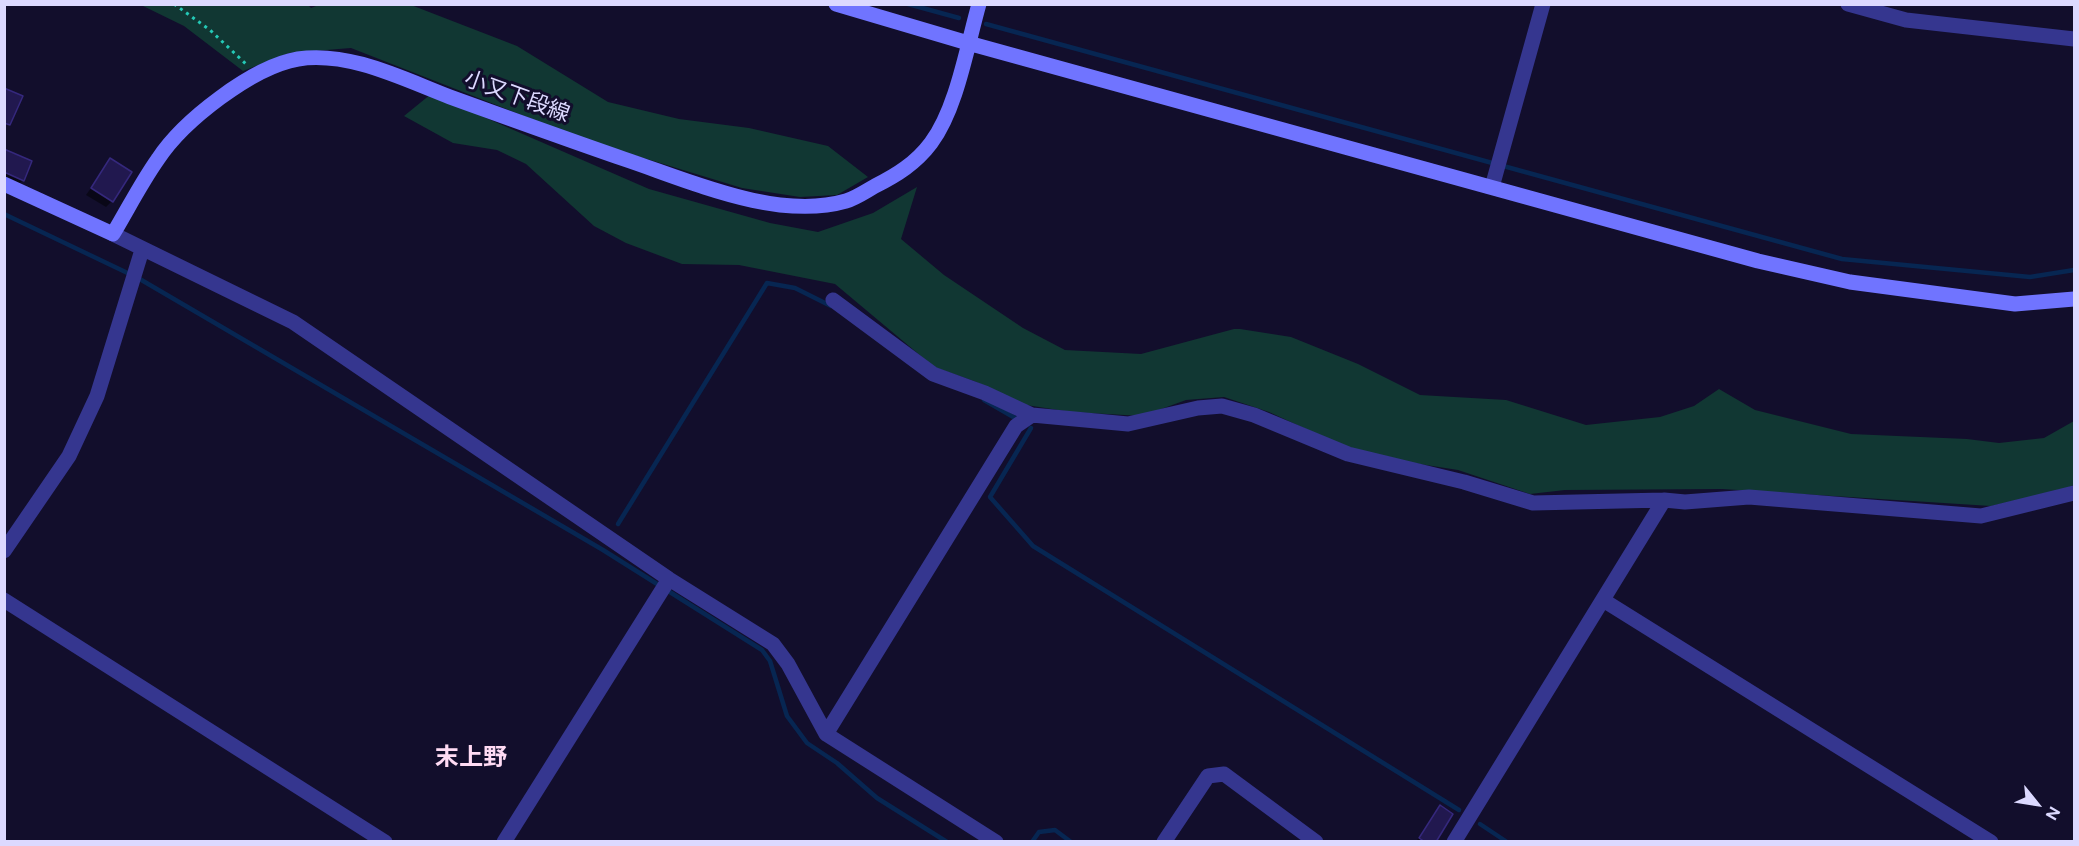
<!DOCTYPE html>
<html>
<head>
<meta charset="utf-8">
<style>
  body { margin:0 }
  #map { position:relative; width:2079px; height:846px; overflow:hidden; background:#120e2c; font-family:Figtree,sans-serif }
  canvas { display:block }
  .frame { position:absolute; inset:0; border:6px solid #dcd9ff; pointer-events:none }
  .north { position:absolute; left:2007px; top:774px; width:60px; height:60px; -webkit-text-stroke:4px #120e2c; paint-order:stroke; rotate:120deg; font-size:16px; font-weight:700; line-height:24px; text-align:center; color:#dcd9ff }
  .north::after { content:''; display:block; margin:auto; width:21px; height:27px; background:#dcd9ff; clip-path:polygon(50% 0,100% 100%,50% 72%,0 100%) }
</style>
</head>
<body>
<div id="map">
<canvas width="2079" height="846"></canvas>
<div class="frame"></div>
<div class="north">N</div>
</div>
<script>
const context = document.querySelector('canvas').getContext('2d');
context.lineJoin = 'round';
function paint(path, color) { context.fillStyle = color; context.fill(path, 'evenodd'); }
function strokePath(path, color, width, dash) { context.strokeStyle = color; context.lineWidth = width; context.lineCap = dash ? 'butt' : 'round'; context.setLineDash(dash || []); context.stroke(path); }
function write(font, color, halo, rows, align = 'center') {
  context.font = font + ' Figtree,"Noto Sans JP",sans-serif'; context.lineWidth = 6; context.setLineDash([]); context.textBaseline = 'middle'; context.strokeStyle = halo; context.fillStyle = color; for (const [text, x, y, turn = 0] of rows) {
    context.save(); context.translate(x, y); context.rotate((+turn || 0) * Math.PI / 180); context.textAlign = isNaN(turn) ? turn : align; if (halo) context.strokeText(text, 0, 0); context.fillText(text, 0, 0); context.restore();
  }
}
paint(new Path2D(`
  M307,4l4,4 10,-4 90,1 106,41 91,56 71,17 70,9 79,18 40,31 -31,18 -37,2 -58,-9 -154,-47 -237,-93 -62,5 -46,18 -59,-45 -43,-21z
  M431,94l218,95 121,34 48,9 55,-19 44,-26 -16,52 43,36 79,53 42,22 76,4 93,-25h6l51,8 67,27 62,31 86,5 80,25 74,-8 34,-11 25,-17 36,21 96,24 116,5 32,4 45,-5 30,-17v64l-17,7 -66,14 -269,-17 -157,1 -35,4 -72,-24 -64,-10 -51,-14 -74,-34 -45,-15 -38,3 -44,16 -71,-4 -45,-7 -52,-24 -40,-14 -99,-83 -96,-19 -57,-1 -56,-21 -32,-17 -68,-62 -29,-14 -44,-7 -49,-27z`), '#113733');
paint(new Path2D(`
  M4,151l19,29 -6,6 -13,-6z
  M111,160l1,41 -6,6 -20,-12z
  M1440,807l-6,35h-18l18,-29z`), '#0007');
strokePath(new Path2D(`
  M908,4l51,14
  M986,24l856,235 188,18 44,-7
  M4,214l134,64 465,272 159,100 8,11 17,55 20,27 30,20 40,35 70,44
  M984,400l31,18
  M1031,428l-41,69 43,49 426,264
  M618,524l149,-241 28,5 36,18
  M1480,824l27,18
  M1032,842l7,-10 16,-2 16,12`), '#072652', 4.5);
const building = new Path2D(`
  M4,88l19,8 -13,29 -6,-2z
  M4,149l28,12 -8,20 -20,-9z
  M110,158l22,14 -19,30 -22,-14z
  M1440,805l13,9 -17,28h-11l-6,-4z`);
paint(building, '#21184f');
strokePath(building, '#35287d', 1.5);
strokePath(new Path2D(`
  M174,4l36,26 37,35`), '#24c9b6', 3, [3, 4.5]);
strokePath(new Path2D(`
  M1848,4l58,16 168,19
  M1492,187l51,-183
  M113,234l180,88 376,257 104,65 15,20 38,70 170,108
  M833,300l100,74 52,19 47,22
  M4,551l65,-95 28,-60 45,-146
  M4,600l381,242
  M1603,600l388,242
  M826,734l190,-308 16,-11 96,9 70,-16 24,-2 32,9 94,39 116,28 69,21 131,-3
  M504,842l165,-263
  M1164,842l44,-66 16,-2 92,68
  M1454,842l210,-342 21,2 64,-5 232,19 93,-23`), '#35368f', 15);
strokePath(new Path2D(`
  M836,4l132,39 790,218 92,21 165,22 59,-5
  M4,184l109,50c15,-25 28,-51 45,-75 25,-38 94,-92 140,-100 51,-8 105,20 152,38 58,21 116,42 174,62 66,22 153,62 222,42 10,-3 20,-10 29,-15 22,-11 41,-23 56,-43 26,-35 36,-97 48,-139`), '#7074ff', 15);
write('22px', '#dcd9ff', '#120e2c', [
  ["小又下段線",517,97,20]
]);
write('bold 24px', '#ffdbf4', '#120e2c', [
  ["末上野",471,758]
]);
</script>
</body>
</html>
